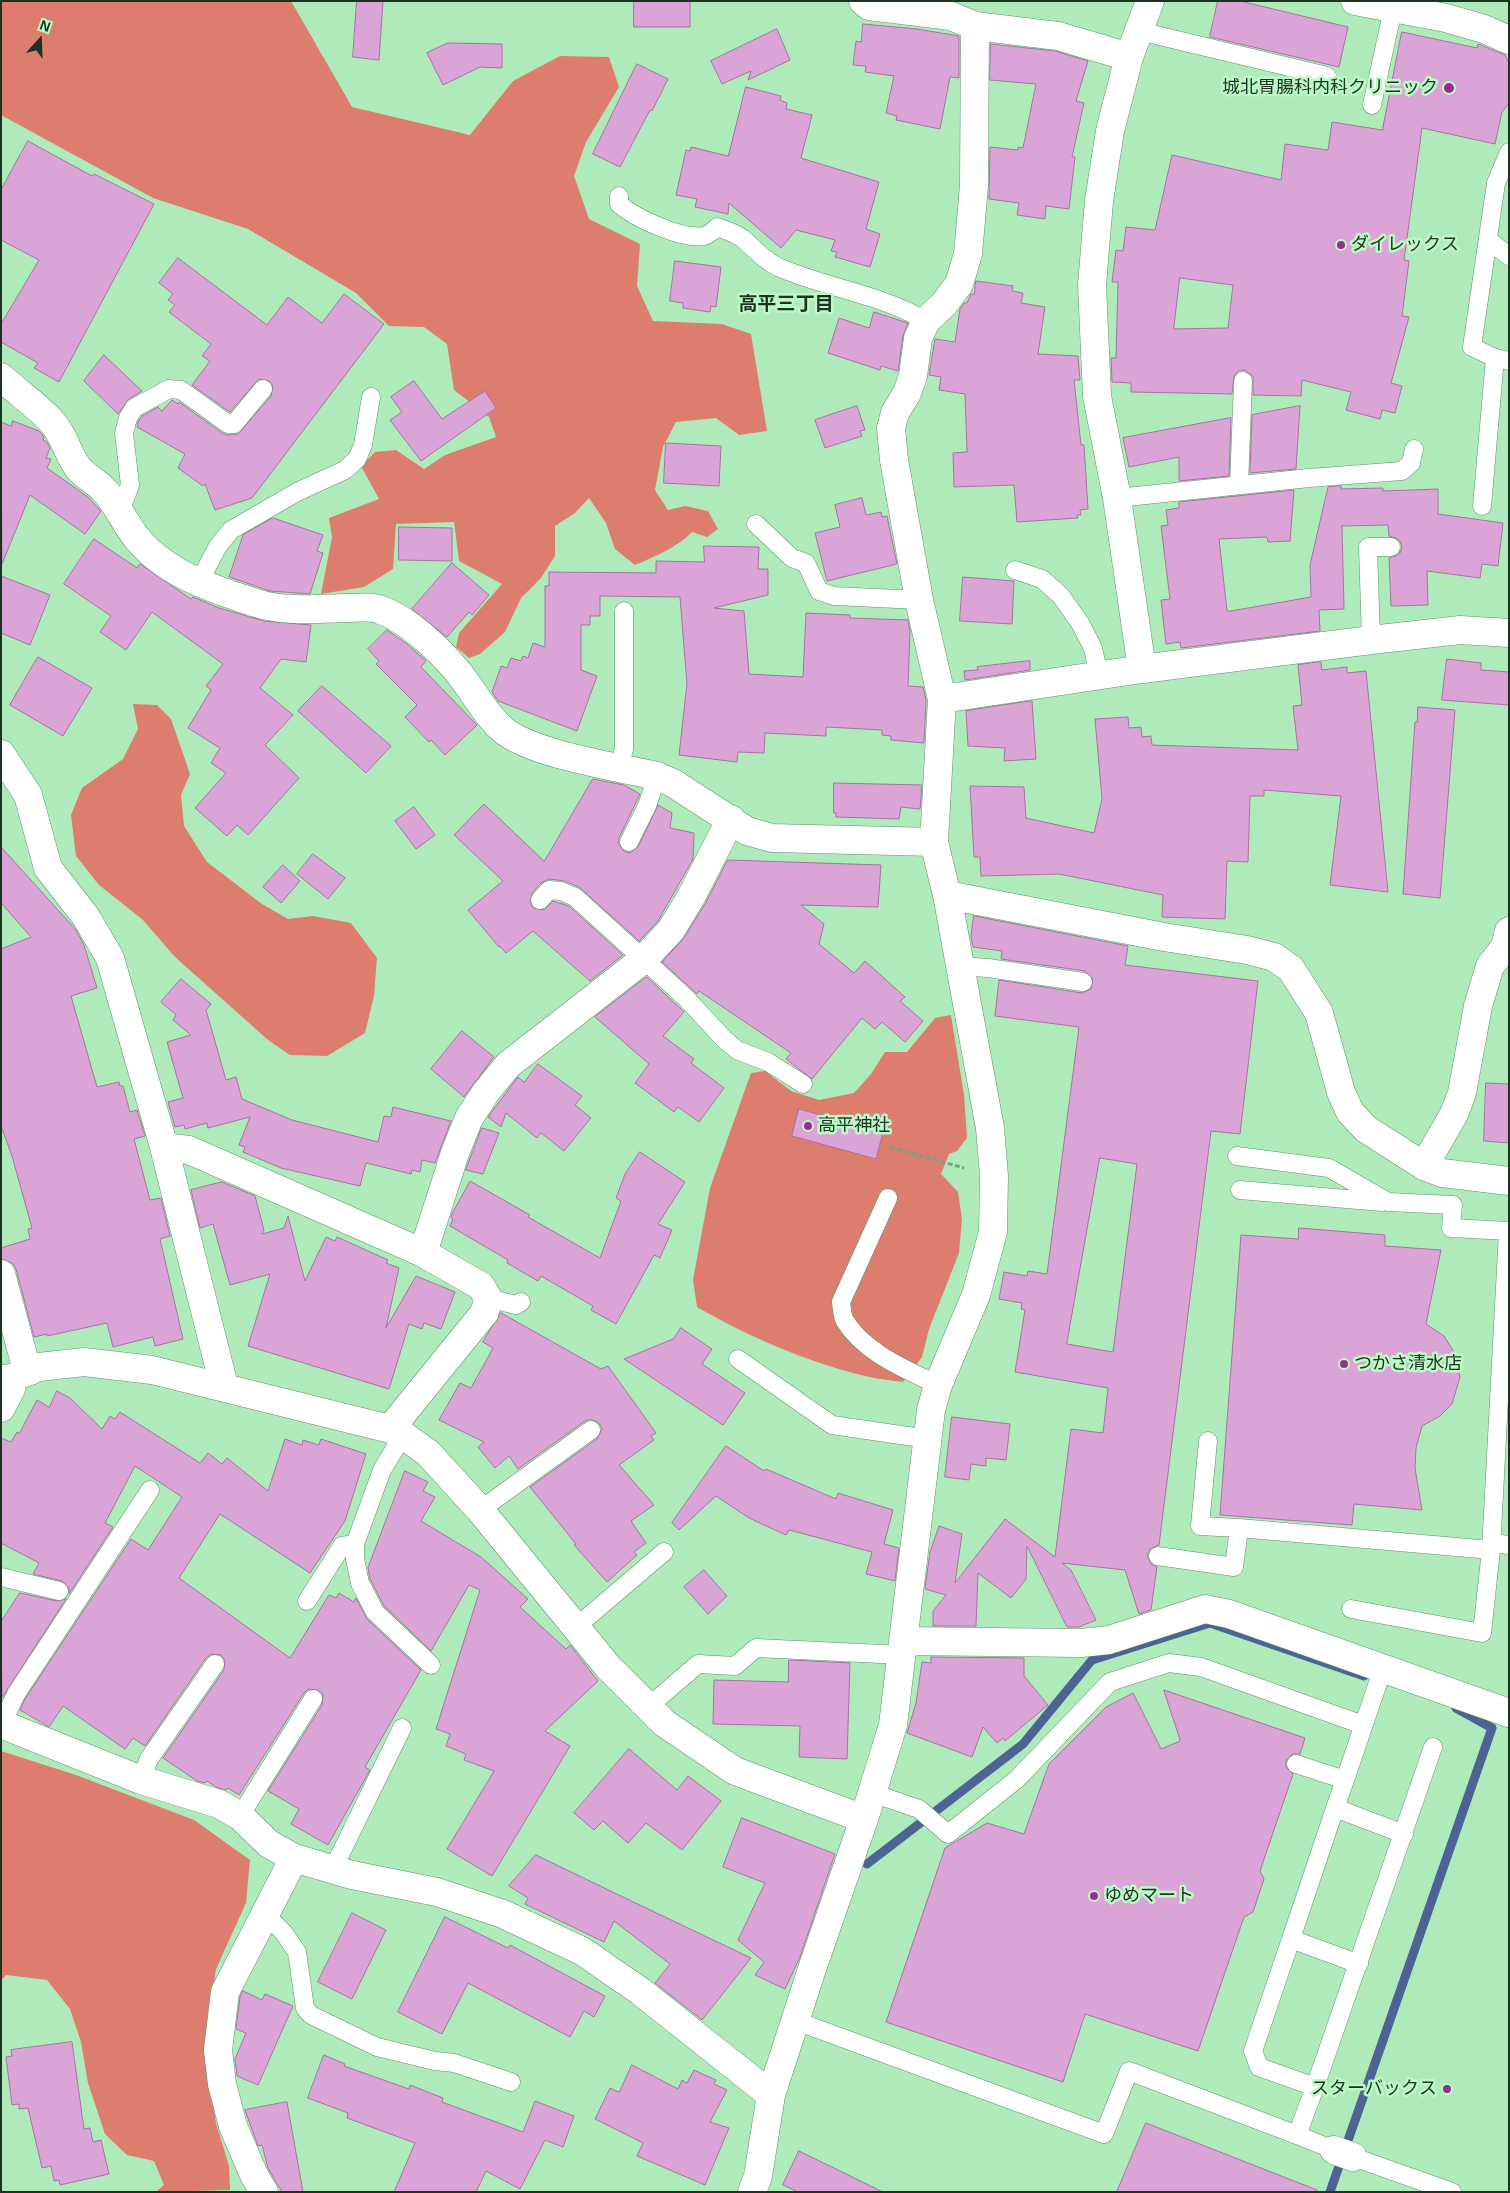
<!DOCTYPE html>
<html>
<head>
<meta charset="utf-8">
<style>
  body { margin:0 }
  #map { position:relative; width:1510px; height:2193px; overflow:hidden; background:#afebba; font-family:Helvetica,sans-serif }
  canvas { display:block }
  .frame { position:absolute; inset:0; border:2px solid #1b3320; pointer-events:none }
  .north { position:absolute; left:15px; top:15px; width:50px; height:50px; -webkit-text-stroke:4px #bcf9c7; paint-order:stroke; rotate:20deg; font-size:14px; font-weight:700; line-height:20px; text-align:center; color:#1b3320 }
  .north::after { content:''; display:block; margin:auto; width:18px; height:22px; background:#1b3320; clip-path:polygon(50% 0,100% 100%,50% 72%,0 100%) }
</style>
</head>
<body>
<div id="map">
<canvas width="1510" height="2193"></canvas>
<div class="frame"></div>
<div class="north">N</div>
</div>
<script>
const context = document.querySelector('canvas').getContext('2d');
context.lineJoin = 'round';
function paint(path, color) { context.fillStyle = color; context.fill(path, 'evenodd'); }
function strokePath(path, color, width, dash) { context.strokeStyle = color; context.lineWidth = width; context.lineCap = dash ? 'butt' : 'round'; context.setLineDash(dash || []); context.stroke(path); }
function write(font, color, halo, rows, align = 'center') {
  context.font = font + ' Helvetica,"Noto Sans JP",sans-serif'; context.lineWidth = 5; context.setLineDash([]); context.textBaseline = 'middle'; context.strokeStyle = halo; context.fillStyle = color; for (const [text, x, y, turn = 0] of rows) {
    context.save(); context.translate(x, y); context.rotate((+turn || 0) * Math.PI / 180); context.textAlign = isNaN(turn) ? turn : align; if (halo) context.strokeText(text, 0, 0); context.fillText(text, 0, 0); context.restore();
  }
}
paint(new Path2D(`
  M1,1h290l61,106 118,28 43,-54 47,-25 49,1 10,30 -33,55 -12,34 15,43 51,25 -3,42 16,35 69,3 29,10 16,97 -28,4 -23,-17 -40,4 -13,25 -8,43 13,20 17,-4 23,5 10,18 -11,8 -15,-5c-16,16 -36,24 -57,33l-20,-16 -9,-26 -17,-25 -14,15 -20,13v30l-14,22 -20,20 -16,34 -25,22 -11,4 -13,-11 3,-14 43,-49 -43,-23 -5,-39 -58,2 -3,45 -29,18 -43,7 11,-57 -3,-19 50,-19 -18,-33 14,-14 21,-2 28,19 21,-14 51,-18 -7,-20 -35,-27 -7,-46 -23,-17 -35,-1 -33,-33 -108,-64 -95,-31 -152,-83z
  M133,704l24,1 14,14 19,55 -9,21 3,31 23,36 55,42 26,15 25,-3 38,7 26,35 -3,38 -9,37 -38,23 -37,-1 -22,-15 -93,-83 -32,-37 -44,-35 -23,-29 -5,-41 11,-27 41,-29 15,-30z
  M951,1015l13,80 3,43 -10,13 -8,3 -8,20 17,18 4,27 -3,34 -30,76 -7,28 -19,25c-13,-2 -26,-3 -38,-6 -58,-14 -116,-39 -168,-69l-4,-27 17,-92 41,-115 14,-2 26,20 28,9 35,-7 17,-19 14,-22h22l28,-34z
  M1,1751l75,24 118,45 56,40 -4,43 -30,66 -12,79 12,75 13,43 1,24 -74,2 8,-7 -10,-24 -27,-6 -22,-21 -17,-51 -7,-41 -11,-33 -23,-29 -41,-5 -5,6z`), '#dd7d6e');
strokePath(new Path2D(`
  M867,1864l156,-120 69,-84 118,-37 154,53
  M1330,2192l162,-464 -36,-20`), '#4c6394', 9);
const building = new Path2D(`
  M357,1h26l-4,59 -26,-3z
  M634,1h56v26h-56z
  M1218,1h22l108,26 -9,40 -129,-30z
  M863,24l54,5 42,7v42l-9,-1 -10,52 -44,-9 1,-4 -11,-3 8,-37 -29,-4 1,-6 -13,-1 3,-24 5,1z
  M777,29l13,31 -42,20 3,-9 -29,13 -11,-23z
  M1402,32l75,16 1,-4 27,11 4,8v40l-7,9 -7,32 -73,-16 -18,132 5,1 -7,55 7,1 -18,66 11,3 -7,27 -13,-3 -2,9 -34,-9 5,-18 -49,-12 -1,16 -48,-1v-19l-9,-6 -6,1 -4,5 -2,18 -101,-2v-9l-19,-1 -1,-24h5l2,-76h-6l4,-32 7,1 3,-24 29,3 17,-75 109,25 4,-36 43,6 4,-28 50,8zM1180,278l53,7 -5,43 -54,1z
  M448,43l54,1v24l-22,-1 -37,18 -16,-32z
  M991,44l64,7 33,10 -12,40 8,2 -12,54h3l-6,52 -23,-3 -1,13 -28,-4 2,-12 -30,-4 1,-52 28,3v-3l5,1 13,-64 -46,-4z
  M637,64l31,15 -16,32 -2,-1 -30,57 -27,-13z
  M746,87l35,9 -1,4 7,3 -1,6 26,6 -11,43 78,24 -13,47 14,5 -10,33 -35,-10 2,-5 -6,-1 4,-11 -39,-10 -15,18 -52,-45 -1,11 -33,-7 2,-8 -21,-4 10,-45 4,1 1,-4 37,9z
  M28,141l64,35 2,-2 60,30 -95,178 -25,-14 4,-5 -37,-21v-18l38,-64 -38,-20v-50z
  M178,258l89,67 21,-28 34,26 22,-29 40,30 -132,174 -37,12 -10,-26 -2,2 -25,-18 7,-14 -48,-27 1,-5 4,-6 16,-9 4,4 10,-11 6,4 1,-2 43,31 6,2 10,-1 33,-38 2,-10 -4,-5 -10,-2 -29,33 -38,-27 18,-24 -8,-5 9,-12 -42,-32 6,-7 -7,-5 5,-6 -14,-11z
  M675,261l46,6 -5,40 -5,-1 -1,6 -27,-4v-5l-13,-2z
  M976,281l37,5 -1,5 11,2 -2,10 24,4 -7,47 40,2 2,24h-6l7,65h3l4,64 -8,1 1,5h-4l1,3 -61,4 -3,-37 -60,2 -1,-34 14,-1 -2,-58 -26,-4 2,-13 -12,-2 6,-36 20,3 5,-33 4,-6h3l4,-9h3z
  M874,312l34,11 -5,13 -5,35 -17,-5 -1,4 -52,-17 11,-35 30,10z
  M104,355l38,36 -13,8 -11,15 -34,-33z
  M414,381l28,38 43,-28 11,17 -75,53 -31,-41 12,-8 -11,-15z
  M857,406l8,24 -5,1 2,5 -37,12 -10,-28z
  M1300,406l-4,63 -46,4 2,-58z
  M1231,418l-2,58 -50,5v-24l-50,10 -6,-29z
  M13,421l26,10 5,6 -1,3 4,2 3,6 -4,10 5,1 -4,9 41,29 13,14 -16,23 -55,-39 -28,69 -1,-142 10,4z
  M666,443l55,3 -2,40 -55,-3z
  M1341,486v3l42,-1v3l55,-2v25l65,9 -5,43 -16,-2 -2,14 -53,-7 1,34 -37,1 -2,-48 7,-2 4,-3 2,-6 -2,-6 -4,-3 -7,-2 -1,-11 -46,1 2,83 -25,1 1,21 -139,17 -1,-6 -14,2 -5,-44 9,-1 -9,-73 7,-1 -2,-15 13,-2v-6l115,-12 -4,51 -22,1 -1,-5 -48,2 8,72h4l80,-14 -1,-32 18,-78z
  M862,498l4,17 15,-3 1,5 5,-1 10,48 -70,17 -12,-48 25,-6 -5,-22z
  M273,518l50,17 -6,16 6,2 -13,41 -40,-3 -41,-14 14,-42z
  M399,527l53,1v33l-53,-1z
  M94,539l43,29 3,-4 51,35 2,-2 26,11 45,13 47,4 -5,37 -25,-3 -21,29 33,27 -28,30 34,33 -51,57 -11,-10 -10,11 -32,-28 31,-35 -15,-10 9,-15 -32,-20 23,-38 -5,-4 17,-22 -71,-52 -26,38 -26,-18 11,-16 -47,-32z
  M704,546l55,1 -1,22h10v26l-54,13 30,3 5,63 54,3 3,-64 44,2v3l58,2 2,11 -2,55 15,1 3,13 -2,43 -33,-3v-4l-9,-1v-5l-56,-3v9l-61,-3 -1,20 -26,-1 -1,10 -58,-7 8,-71 -7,-87 -80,-1v20h-10v9h-9v45l16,6 -20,55 -79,-30 -6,-9 9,-26 6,2 4,-10 10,3 2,-5 5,2 5,-15 12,4v-61h4v-14l107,1v-12l48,1z
  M452,563l37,32 -17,20 -3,-3 -22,25 -35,-28z
  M1,576l49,19 -20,50 -29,-12z
  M963,577l51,4 -2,43 -52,-3z
  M387,630l20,14 19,17 -5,6 56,58 -32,30 -14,-15 -2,2 -24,-25 12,-12 -41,-41 3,-3 -11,-12z
  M38,657l54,31 -29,48 -53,-31z
  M1447,659l34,4v7l28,2v33l-67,-5z
  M1030,661v9l-65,10 -1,-9 14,-1 -1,-3z
  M1321,662l1,8 25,-3v6l19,-2 22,221 -58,-7 11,-89 -77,-6v6h-14l-2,66 -21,-1 -2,58 -63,-2 1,-22 -104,-21 -78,2 -1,-19h-6l-4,-71 54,1 2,31 68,15 8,-34 -7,-80 33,-2 1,11 12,-1 1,10 9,-1 1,9 146,5 -5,-44 9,-1 -4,-40z
  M322,686l69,60 -25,27 -68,-62z
  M1032,701l4,58 -32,2 1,-13 -37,-2 -2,-35z
  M1418,707l37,3 -15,188 -37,-4 12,-172h2z
  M593,779l31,6 16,9 -21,44 -1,5 6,8 6,2 8,-6 20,-42 14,8 -2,15 24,5 -1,26 -35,62 -19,20 -60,-54 -14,-6 -16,-2 -8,4 -9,10 -2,10 3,5 11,2 9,-9 16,5 54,49 -33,26 -57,-50 -27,22 -6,-7 -1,1 -31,-37 35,-29 -49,-46 30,-31 60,57z
  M834,783l88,2 -2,24 -19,-2 -2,12 -63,-2v-4h-2z
  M414,807l21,28 -19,14 -21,-28z
  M1,847l75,83 8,15 13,43 -26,8 26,91 22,-5 1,4h3l7,26 7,-2 8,26 -11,3 16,61 11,-2 9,38 -10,3 23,100 -28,7 -2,-9 -40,10 -6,-24 -60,13v-2l-13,3 -18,-68 -4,-6 -11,-4v-11l29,-9 -2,-10 4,-1 -20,-72 -11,-30v-177l30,-12 -30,-34z
  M313,854l32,24 -17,21 -31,-25z
  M728,860l153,5 -3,42 -77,-2 23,19 -5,20 35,29 11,-12 40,36 -5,4 23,20 -18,21 -23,-20 -7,7 -13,-11 -50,61 -26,-20 5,-6 -92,-62 -2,3 -35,-32 22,-24 21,-34z
  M283,865l17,16 -19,22 -18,-16z
  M974,916l154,30 -3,19 133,16 -18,153 -29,-3 -52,414 -9,4 -3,6 4,9 6,3 -6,43 -12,4 -14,-44 -63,-7 9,7 25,50 -17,7h-12l-40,-81 -1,33 -15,19 -33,-25 -2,53h-43v-15l13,-16 -21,-6 5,-37 9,-26 23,8 -7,49 50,-64 50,38 16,-128 32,4 5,-45 -93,-16 10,-62 -4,-1 1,-6 -23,-4 5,-27 23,4 1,-5 19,3 32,-247 -84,-11 4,-36 83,13 9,-4 2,-10 -8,-8 -84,-12 1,-8 -29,-4 -2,-11zM1100,1158l37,6 -24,188 -46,-8z
  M647,977l37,35 -21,24 31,23 -3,4 33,25 -25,34 -21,-15 -4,5 -39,-29 14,-19 -54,-47z
  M181,979l30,25 -5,6 20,70 10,-3 6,22 50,21 86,22 6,-26 7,1 2,-10 58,14 -16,42 -13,-3 -2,12 -8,-2 -1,4 -45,-11 -6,23 -79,-18 -38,-16 2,-5 -6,-2 11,-28 -42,11 -1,-5 -22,6 -1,-4 -9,2 -7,-25 15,-4 -16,-56 24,-7 -18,-15 3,-5 -15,-13z
  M462,1031l32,26 -30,40 -33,-28z
  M538,1064l44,32 -7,9 16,13 -27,33 -23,-18 -4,5 -31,-25 -5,14 -13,-10 30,-40 6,5z
  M1486,1083l23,1v59l-25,-2z
  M799,1109l84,23 -7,27 -84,-23z
  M482,1128l17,5 -16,41 -17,-4z
  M640,1152l45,30 -27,42 14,6 -12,28 -6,-3 -38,69 -25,-14 2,-4 -52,-30 -3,5 -31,-18 1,-3 -58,-34 3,-7 -2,-2 2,-5 17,-31 60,34 -2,2 72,41 21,-57 -5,-3 9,-24z
  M222,1182l33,14 9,34 -2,4 22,-6 4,-12 17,65 21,-44 9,4 2,-4 51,23 -2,3 13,5 -13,60 30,-52 39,16 -14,37 -17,-6 -2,6 -13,-5 -20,65 -141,-43 22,-72 -40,11 -17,-61 -13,4 -9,-38z
  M1299,1228l86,7v11l56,4 -15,74 18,12 10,16 6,25 -8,27 -12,12 -18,10 -6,22 -1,20 7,42 -68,-6 -2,21 -132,-10 21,-280 57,4z
  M501,1313l100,56 7,-3 48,67 -5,3 3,4 -35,25 35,40 -23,16 15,22 -12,9 3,3 -30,27 -33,-37 2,-1 -46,-57 67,-48 5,-10 -3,-6 -9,-4 -5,2 -67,48 -9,-13 -14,12 -17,-21 6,-5 -45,-22 21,-37 11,5 22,-40 -10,-6z
  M681,1328l31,21 -10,15 43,29 -22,32 -99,-66 49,-20z
  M57,1391l13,7 32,31 8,-13 5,3 5,-7 80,51 8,-10 14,11 5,-6 41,33 17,-52 17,6 1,-5 16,5 2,-6 45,15 -21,67 -35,52 -90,-59 -41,64 111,80 39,-63 7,3 3,-5 15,9 2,-4 11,21 54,51 -56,97 5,3 -42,75 -37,-21 8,-15 -31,-18 54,-86 1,-11 -5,-4 -10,-1 -4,4 -65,102 -11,-7 -2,2 -10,-3 -9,-6 -2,2 -8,-2 -34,-23 61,-88 1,-10 -4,-5 -10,-1 -5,4 -61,88 -12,-8 -8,11 -62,-43 -14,21 -29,-17 5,-11 106,-160 17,11 34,-53 -47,-31 -30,57 8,4 -44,67v-6l-7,-7 -29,-7 6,-11 -38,-20v-105l10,4 6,-10 2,2 18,-34 12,7z
  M952,1417l58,7 -4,36 -20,-2v8l-15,-2 -2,16 -24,-3z
  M726,1446l38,25 2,-2 70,30 2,-6 55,17 -9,34 15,4 -4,33 -29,-7 6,-22 -83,-22 -3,5 -37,-17 -33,-22 -37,34 -7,-7z
  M405,1471l23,11 -5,9 12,6 -14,24 60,36 47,42 -8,8 46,42 4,-4 28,36 -53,50 25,15 -78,130 -45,-27 47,-78 -30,-11 2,-6 -20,-8 4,-12 -14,-5 44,-139 -11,-5 -38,66 -47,-45 -14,-27 -2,-11z
  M704,1570l23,26 -19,18 -24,-27z
  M20,1593l37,8 9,-2 -64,99 -1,-76z
  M931,1657l93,1v18l24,29 -43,36 -2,-3 -6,5 -14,-16 -11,30 -65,-24 9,-30 6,-41 9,1z
  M789,1660l61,3 -3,96 -48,-2 1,-31 -87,-2 1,-44 74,2z
  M1164,1690l141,48 -5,16h-7l-7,6v7l7,7 -33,97 4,8 -11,33 -9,5 -46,134 -113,-37 -22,68 -177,-60 59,-174 42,-25 37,11 25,-70 57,-57 27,-14 28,56 19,-8z
  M629,1749l48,41 11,-14 33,25 -39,49 -36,-27 -18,20 -25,-22 -9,9 -20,-17z
  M742,1818l93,36 -35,103 -15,32 -30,-14 9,-13 -26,-22 27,-57 -42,-16z
  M536,1855l89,43 126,60 -49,62 -47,-37 15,-19 -56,-43 -10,21 -79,-38 3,-6 -19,-12z
  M352,1913l34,17 -34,69 -34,-17z
  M445,1917l63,31 2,-3 95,51 -11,21 -10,-6 -14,26 -102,-54 -26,51 -44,-22z
  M243,1991l19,9 3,-6 28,12 -35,79 -21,-9 -2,-17 11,-26 -10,-4 4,-32z
  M72,2042l12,87 6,-1 3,14 8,-2 8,34 -49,11 -1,-5 -5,1 -3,-15 -9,2 -14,-60 -9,1v-5l-7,1 -6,-48 6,-1 -1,-6z
  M324,2055l21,9 -1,2 65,23 1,-4 33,13 -1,4 81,30 12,-31 39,15 -11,31 -18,-7 -25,49 -34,-18 -10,21h-82l21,-49 -68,-25 1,-5 -40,-15z
  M632,2065l46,24 4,-9 5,3 7,-13 22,10 -2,4 13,6 -17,32 19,6 -24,57 -68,-29 6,-13 -48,-24 15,-31 9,4z
  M287,2102l16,90h-21l-14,-24 -6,-23 -4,1 -13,-36z
  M1146,2123l171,67v2h-200z
  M799,2151l84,41h-85l-15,-7z`);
paint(building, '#dba4d6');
strokePath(building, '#a572a1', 1);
const service = new Path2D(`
  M1139,31l188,45
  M1372,105l21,-96
  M1509,152l-13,31 -24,164 23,11 14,3
  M619,196v8c16,14 63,36 85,32 5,-1 10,-6 13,-9 8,3 18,6 25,11 12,10 21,22 36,29 48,21 102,27 148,54
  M1488,240l21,16
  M1239,485l4,-104
  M1117,498l192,-20 93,-7 9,-8 3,-14
  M1482,506l13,-148
  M119,508l5,-7 6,-16 -6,-52 4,-15 6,-10 35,-19 12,1 47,34h6l29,-35
  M756,524l36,34 14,5 13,28 15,5 85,4
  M1015,570l27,9 19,17 19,27 13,25 6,28
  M199,582l19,-36 13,-16 66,-38 48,-22 12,-11 6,-14 8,-48
  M1371,640l-3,-93h23
  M619,767l5,-18v-138
  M629,842l18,-36 10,-30
  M540,900l9,-10 12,1 14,6 110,100 40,43 12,10 31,12 35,22
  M960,966l28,2 95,14
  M1237,1156l92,12 59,34 65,3 -2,23 57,3 -17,319
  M1240,1190l142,12
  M888,1198l-47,104c1,6 1,14 4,19 20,32 60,48 93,64
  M488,1298l28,7 5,-3
  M738,1359l94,66 96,14
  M403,1435l-21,35 -27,74v15l5,24 15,29 56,53
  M1208,1441l-8,85 39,2
  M480,1510l111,-80
  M1491,1543l18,2
  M1158,1556l76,11 5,-39 252,22 -9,83 -131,-24
  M1,1577l58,14
  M307,1601l35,-55 13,-2
  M576,1627l88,-75
  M648,1707l50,-43 37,2 21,-18 147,7
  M2,1724l14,-30 134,-204
  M1296,1764l49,16 -10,28
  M141,1780l8,-21 66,-95
  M1345,1780l38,-112
  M872,1793l47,16 29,25 69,-55 93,-97 59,-19 32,4 162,58
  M240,1816l73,-117
  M333,1869l69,-141
  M264,1913l20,20 13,19 8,56 6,7 66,32 58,14 19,2 57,19
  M1291,1939l-38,112 6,16 56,20 118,-340
  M1359,1964l-68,-25 44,-131 69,26
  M796,2021l308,113 25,-63 168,64
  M1315,2087l-18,48 37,15
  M1353,2157l99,35`);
const minor = new Path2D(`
  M863,1l6,5 82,10 24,10 83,10 71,21
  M1355,1l91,17 38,11 25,11
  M1,377c17,16 37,29 52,46 12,14 15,32 26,46 7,8 18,13 25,21 13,14 20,32 32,47 29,37 77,52 120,66 27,9 60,6 89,5 11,0 26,-2 36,2 30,11 68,48 86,74 11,15 20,32 35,45 28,25 116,38 155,47l16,7 74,48 25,7 162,4
  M1142,669l-25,-171 -20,-102 -5,-111 7,-84 11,-70 19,-74 21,-56
  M942,699l200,-30 229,-29 89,-10 49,3
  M1,754l27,41 20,73 38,49 24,41 54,189
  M947,895l217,42 83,13 27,7 17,12 28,44 22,79 9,20 16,17 58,37 18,7 67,8
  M1424,1166l30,-52 8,-21 16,-87 12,-40 15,-19 4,-16
  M1,1274l23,85 6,12
  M1,1379l11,-1 27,-11 45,-5 68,8 238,59 13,6 25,18 52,57 129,158 55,55 71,48 129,48
  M224,1386l-60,-239 25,3 234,103
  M1,1408l10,-19 1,-11
  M390,1429l95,-117 3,-14 -7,-12 -58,-33 32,-100 14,-35 17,-26 22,-27 136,-106 27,-29 20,-33 40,-78
  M903,1641l178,2 28,-3 96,-31 24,5 280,99
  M1,1724l140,56 78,24 21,12 29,28 25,14 58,17 85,17 66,22 79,37 58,40 131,104
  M1334,2150l19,7
  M264,2192l-10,-17 -21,-49 -11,-42 -4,-34 7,-58 69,-134
  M752,2192l6,-16 13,-81 41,-126 52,-150 29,-94 38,-315 7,-25 38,-90 17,-63 1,-56 -4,-48 -43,-233 -13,-53 8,-143 -23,-99 -25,-140 -3,-32 4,-15 12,-20 6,-17 5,-38 8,-17 18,-17 15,-20 9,-30 6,-68 1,-160`);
strokePath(service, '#5b9467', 19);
strokePath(minor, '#5b9467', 29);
strokePath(new Path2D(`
  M890,1147l74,21`), '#76a47e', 3, [5, 2.5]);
strokePath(service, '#fff', 18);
strokePath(minor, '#fff', 28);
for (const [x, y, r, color] of [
  [1449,88,6,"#962e92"],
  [1341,245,5,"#962e92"],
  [808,1126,5,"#962e92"],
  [1344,1364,5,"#962e92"],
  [1094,1896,5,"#962e92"],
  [1447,2089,5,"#962e92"]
]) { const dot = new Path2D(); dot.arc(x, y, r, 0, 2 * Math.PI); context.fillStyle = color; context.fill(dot); strokePath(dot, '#bcf9c7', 2); }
write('18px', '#1b3320', '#bcf9c7', [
  ["城北胃腸科内科クリニック",1438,88,"right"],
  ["ダイレックス",1351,245],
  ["高平神社",818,1126],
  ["つかさ清水店",1354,1364],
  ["ゆめマート",1104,1896],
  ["スターバックス",1437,2089,"right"]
], 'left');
write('bold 19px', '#1b3320', '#bcf9c7', [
  ["高平三丁目",786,305]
]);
</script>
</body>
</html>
